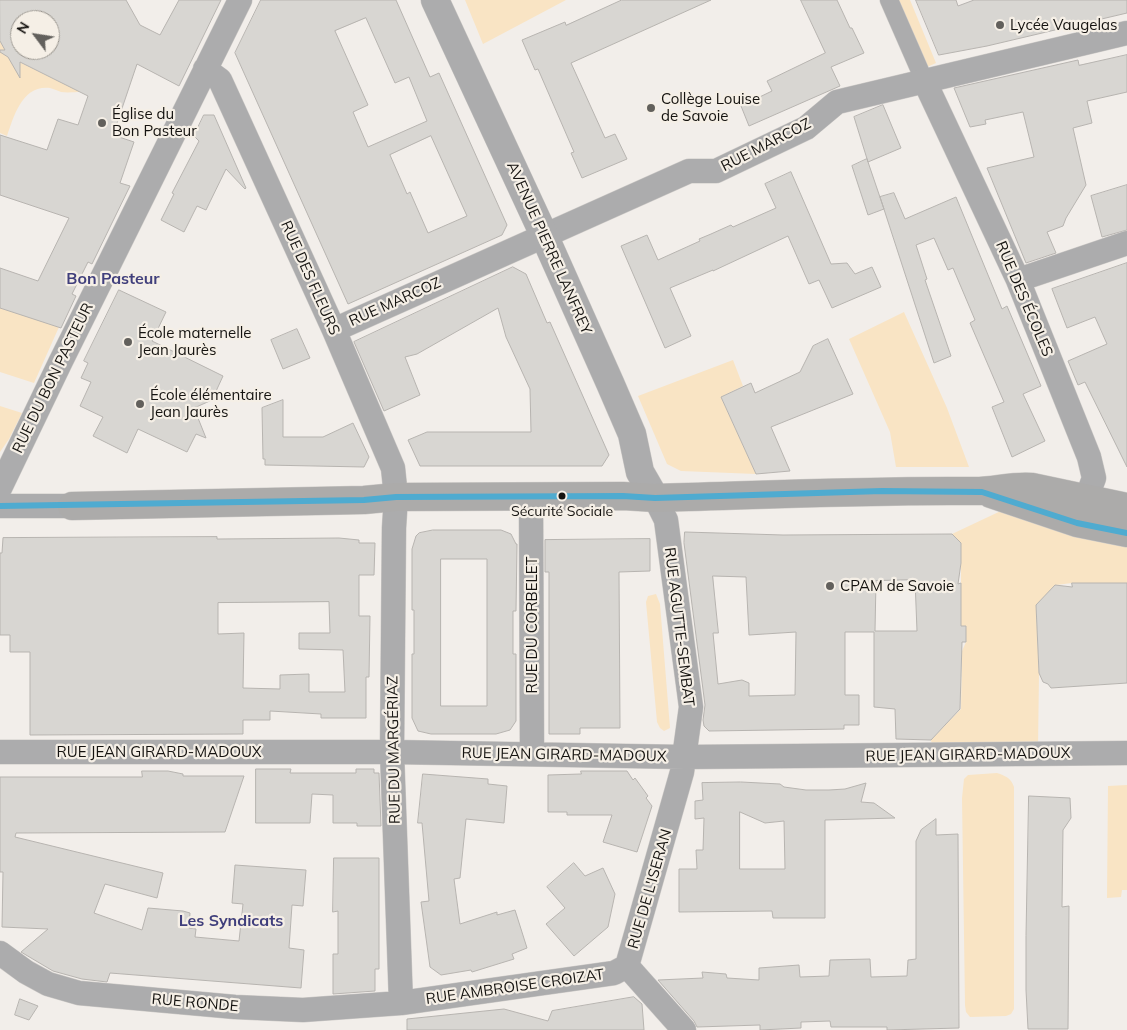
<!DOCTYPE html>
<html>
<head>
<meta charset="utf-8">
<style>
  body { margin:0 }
  #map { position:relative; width:1127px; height:1030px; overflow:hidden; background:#f2eeea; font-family:Mulish,sans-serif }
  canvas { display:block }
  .north { position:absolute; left:10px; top:10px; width:50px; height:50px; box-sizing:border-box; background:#f5efe6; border:1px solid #9b9790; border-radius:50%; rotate:301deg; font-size:14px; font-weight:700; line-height:20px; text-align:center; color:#151310 }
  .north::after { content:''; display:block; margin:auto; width:18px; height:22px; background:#62605c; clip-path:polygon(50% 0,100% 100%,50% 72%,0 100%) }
</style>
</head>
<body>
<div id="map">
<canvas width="1127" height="1030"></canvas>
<div class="north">N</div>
</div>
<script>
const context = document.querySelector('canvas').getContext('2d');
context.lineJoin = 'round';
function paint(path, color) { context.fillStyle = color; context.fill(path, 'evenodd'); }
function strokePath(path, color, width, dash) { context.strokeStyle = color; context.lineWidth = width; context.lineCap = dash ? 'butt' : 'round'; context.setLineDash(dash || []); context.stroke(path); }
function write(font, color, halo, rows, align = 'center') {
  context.font = font + ' Mulish,sans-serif'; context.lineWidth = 4.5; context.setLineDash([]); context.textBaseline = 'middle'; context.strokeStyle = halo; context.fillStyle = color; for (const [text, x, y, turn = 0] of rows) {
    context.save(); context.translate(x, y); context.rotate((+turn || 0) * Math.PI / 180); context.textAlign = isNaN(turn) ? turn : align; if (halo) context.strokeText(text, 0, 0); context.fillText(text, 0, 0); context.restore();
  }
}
paint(new Path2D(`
  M465,0h101l-83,44z
  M897,0h13l26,63 -11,5z
  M0,41l9,16 72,35c-6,0 -13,1 -20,0 -3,-1 -7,-3 -11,-4 -28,-3 -36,28 -43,48l-7,-3z
  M0,306l59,21 -25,56 -34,-11z
  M904,312l43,96 22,59h-73l-6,-35 -41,-93z
  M733,360l10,26 -22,11 35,77 -75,-3 -14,-7 -29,-68z
  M0,406l22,7 -13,26 -9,13z
  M1005,509l122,29v45h-55l-16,2 -20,20 3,68 -1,75 -106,-3 -1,-5 30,-31 1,-58 4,-9v-16h-5v-83l-9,-9z
  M656,594l4,10 10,124 -6,3 -4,-3 -3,-6 -11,-120 2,-6z
  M997,773c9,3 14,5 17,14v222l-3,5 -5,2 -36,1 -4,-5 -1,-7 -3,-207 2,-19 4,-4z
  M1127,785v105h-5l-1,7 -14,1 1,-112z`), '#f9e4c4');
const building = new Path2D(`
  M0,0h126l14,25 20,10 19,-35h42l-42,86 -42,-22 -24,71 21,7 -14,41 10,3 -38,78 -4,-2 -16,32 4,2 -15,32 -61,-20v-40l38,13 31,-63 -69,-23v-60l47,15 11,-31 20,6 10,-29 -68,-34v16l-12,-21 -8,-5v-2h5l-5,-9zM20,20h30v30h-30z
  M261,0h135l34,77 9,-4 68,152 -5,10 -154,69 -113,-251zM366,18l29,65 14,-6 18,44 -59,26 -15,-35 15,-7 -33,-74zM431,136l36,80 -39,17 -18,-41 -3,2 -17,-39z
  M622,0h89l-140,63 34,75 10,-4 12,25 -45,19 -11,-25 3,-1 -36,-83 -3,1 -13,-30 43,-18 1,3z
  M801,0h36l13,28h2l12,25 -33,14 9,19 -91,40 -8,-20 31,-15 -5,-10 58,-28z
  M916,0h40l2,6 16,-6h153v13l-140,33 -48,9z
  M1127,55v37l-40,9 5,22 -19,5 13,57 -20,33 -3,8 -16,6 9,21 -30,10 -39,-95 47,-11 -11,-45 -38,8 1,4 -16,3 -16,-39 124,-28 1,5z
  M883,105l18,43 -33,14 -14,-45z
  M204,115h10l32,73 -1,1 -19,-20 -20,41 -9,-4 -13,26 -23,-12 13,-26 -2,-1 27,-52 -5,-5z
  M867,159l17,50 -16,6 -16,-49z
  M791,172l40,92 16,-1 8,11 17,-7 9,20 -49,21 -13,-28 -10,4 -21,-48 -75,35v-1l-43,18 21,48 -26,12 -44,-102 26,-11 11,25 42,-19 -1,-2 12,-5 20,-9 2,2 43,-19 -11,-24z
  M1127,185v45l-25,7 -11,-41z
  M894,193l11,26 51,-22 46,112 5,-3 34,80 -18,8 22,47 -33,16 -20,-50 12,-5 -34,-79 5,-3 -22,-52 -5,2 -14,-32 -18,7 11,34 -2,1 26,76 -17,7 -54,-166z
  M1127,263v204l-42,-85 -7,3 -10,-24 39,-17 -12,-27 -28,11 -15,-39z
  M513,267l13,7 21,49 3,-1 59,133 -7,11h-182l-12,-26 19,-8h104l-1,-43 -24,-52 -8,-29 -81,46 -12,3 15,38 -36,16 -30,-69z
  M119,290l47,22 -14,29 71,35 -11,24 -18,8 12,30 -10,-4 -9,18 -49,-23 -11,24 -34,-17 10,-19 -23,-11 11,-24 -10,-4 7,-15 -4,-2z
  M297,329l13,29 -27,11 -12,-29z
  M828,339l25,55 -82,33 19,44 -34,3 -35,-77 30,-14 4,10 45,-21 13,-26z
  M283,400v37h40l30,-14 16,34 -5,10 -99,-2v-6h-2l-1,-51z
  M433,530h68l10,4 5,10h1l-1,67h-3v43h3v67l-6,9 -14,4h-65l-13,-3 -6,-13v-64h2v-44h-2v-61l4,-13 3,-3zM441,559h46v147h-46z
  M685,532l98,3 169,-1 9,9v20l-3,21 3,-1v43h5v16h-4l-2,67 -29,31 -35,-1 -1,-30 -21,-2v-75h-29v63h14v30h-15v4l-135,2 -5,-5 -1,-6 2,-15 -21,-162zM713,576l33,1 3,58 47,-3 -1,63 -46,1v-13l-7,-3 -24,4 -5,-51h5zM915,580l2,51h-42l1,-50z
  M217,537v2l122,-1 20,2v3h16l-1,32h-15v41h11l-1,61h-3v41h-45v-4l-51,-3v9h-27v14l-213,1v-83h-20v-17h-10v-82h2l1,-15zM329,602l1,31h-31v16l44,1 2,42h-36v-18l-29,1v14l-37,-1 1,-55 -26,1v-31z
  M650,539v32l-31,1 1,156h-40v6h-31v-162h-4v-32z
  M1072,583h55v100l-76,5 -3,-4 -5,-2 -4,-9 -3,-68 19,-20 17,2z
  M256,769h35l-1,4h66v-4h18v4h5l2,53h-24v-3h-24v-28l-21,-1 -2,29h-54z
  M142,771h26l15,3v2h61l-19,56 -209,1 -1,4 148,36 -6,25 -52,-14 -11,29 48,17 6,-22 35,3 7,2 -1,15 7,1 -1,8 44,4 4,-37 -11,-1 3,-38 71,5 -3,36 -11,-1 -3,43 15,2 -3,38 -191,-15 -3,9 -25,-3 -29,-8 -32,-19 27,-23 -46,-2 1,-55h-3v-95h142z
  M581,771h46l6,9 2,-2 13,18 -2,2 6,8 -15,46 -34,-10 9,-27h-45v-3h-19v-37l33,-1z
  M423,774l65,5v5l19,2 -3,37 -38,-4 -6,59 -6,1 6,45 37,-12v3l18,-5 12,38 -15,6 2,5 -42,13 -1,-2 -30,5 -11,-8 -9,-65 8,-1 -7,-78h-4z
  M741,782l39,2 4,3 22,3h23l16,-1 21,-6 -5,19 13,1 21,15 -70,2v98h-52l-1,-7 -93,1v-43h18l-1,-19h7l1,-32 -9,1v-18l8,-1 -1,-17zM740,812l25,11 19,-2 1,48h-45z
  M1029,796l41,2 1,20 -8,12 -1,77 7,-1 -1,123h-40l-2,-39v-54z
  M936,819v16l22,-1 1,194 -72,2v-3h-56l-1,-6 -29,1v6l-41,2v-5l-63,2 -3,-6 -36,-41 45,-2 -1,-6 24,2 1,4 32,2v-12l40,-3 1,12 29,-1 1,-16 40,-1 1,18 36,-1 1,-16 8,-1v-118l5,-11z
  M334,858h45v111h-4v22l-42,3v-40h5v-43l-5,1z
  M574,863l11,13 18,-8 12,26 -7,33 -34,29 -28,-32 19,-16 -18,-21z
  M634,997l8,7 2,26h-237v-11l97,-10 44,12 4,-10z
  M20,999l18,7 -9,14 -14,-5z`);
paint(building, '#d8d6d2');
strokePath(building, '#b7b4b0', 1);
const pedestrian = new Path2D(`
  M889,0l35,80`);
const minor = new Path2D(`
  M205,69l15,11 114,250 59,138 3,29 -2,31 -2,224 9,251
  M924,80l94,200 71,177 5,21 -14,38
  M1018,280l109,-37
  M334,330l355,-159h27l90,-43 31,-26 290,-69
  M0,488l60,-125 180,-363
  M531,497l1,257
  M655,498l11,22 25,187 -9,65 -55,194 57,64
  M0,506h72
  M0,752h392l293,5 442,-4
  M0,953l26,19 22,12 31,9 156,14 68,3 98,-7 213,-30 13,-7`);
const tertiary = new Path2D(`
  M435,0l109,235 66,148 22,51 8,38 15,26`);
const secondary = new Path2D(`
  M991,494l86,29 50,10
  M72,506l292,-6 32,-3 227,-1 32,2c106,-3 211,-8 316,-7 21,1 40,-6 61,-4l95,20`);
strokePath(pedestrian, '#cecbc8', 19);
strokePath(minor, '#cecbc8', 25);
strokePath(tertiary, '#cecbc8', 29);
strokePath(secondary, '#cecbc8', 29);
strokePath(pedestrian, '#acacad', 18);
strokePath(minor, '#acacad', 24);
strokePath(tertiary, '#acacad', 28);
strokePath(secondary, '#acabaa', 28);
strokePath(new Path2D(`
  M0,506l364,-6 32,-3 227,-1 32,2 227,-7 100,1 95,31 50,10`), '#4fabd0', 6);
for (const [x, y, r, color] of [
  [1000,25,5,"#62605c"],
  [651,108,5,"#62605c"],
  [102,123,5,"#62605c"],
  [128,342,5,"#62605c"],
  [140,404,5,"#62605c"],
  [562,496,4.5,"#151310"],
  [830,586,5,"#62605c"]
]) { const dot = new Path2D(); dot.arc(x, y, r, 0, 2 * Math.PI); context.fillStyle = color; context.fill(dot); strokePath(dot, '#f5efe6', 2); }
write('14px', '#151310', '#f5efe6', [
  ["Sécurité Sociale",562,512]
]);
write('15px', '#151310', '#f5efe6', [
  ["Lycée Vaugelas",1010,25],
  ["Collège Louise",661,99],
  ["de Savoie",661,116],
  ["Église du",112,114],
  ["Bon Pasteur",112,131],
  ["École maternelle",138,333],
  ["Jean Jaurès",138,350],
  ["École élémentaire",150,395],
  ["Jean Jaurès",150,412],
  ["CPAM de Savoie",840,586]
], 'left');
write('15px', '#151310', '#f5efe6', [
  ["RUE MARCOZ",766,145,-27],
  ["AVENUE PIERRE LANFREY",549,248,66],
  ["RUE DES FLEURS",310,278,66],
  ["RUE DES ÉCOLES",1024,299,67],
  ["RUE MARCOZ",395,302,-24],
  ["RUE DU BON PASTEUR",53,378,-64],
  ["RUE DU CORBELET",532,625,-90],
  ["RUE AGUTTE-SEMBAT",679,627,83],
  ["RUE DU MARGÉRIAZ",394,750,-91],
  ["RUE JEAN GIRARD-MADOUX",159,752],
  ["RUE JEAN GIRARD-MADOUX",564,755,1],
  ["RUE JEAN GIRARD-MADOUX",968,755,-1],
  ["RUE DE L'ISERAN",650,889,-74],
  ["RUE AMBROISE CROIZAT",515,987,-8],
  ["RUE RONDE",195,1003,5]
]);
write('bold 16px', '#403f7c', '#f5efe6', [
  ["Bon Pasteur",113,279],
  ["Les Syndicats",231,921]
]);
</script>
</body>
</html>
